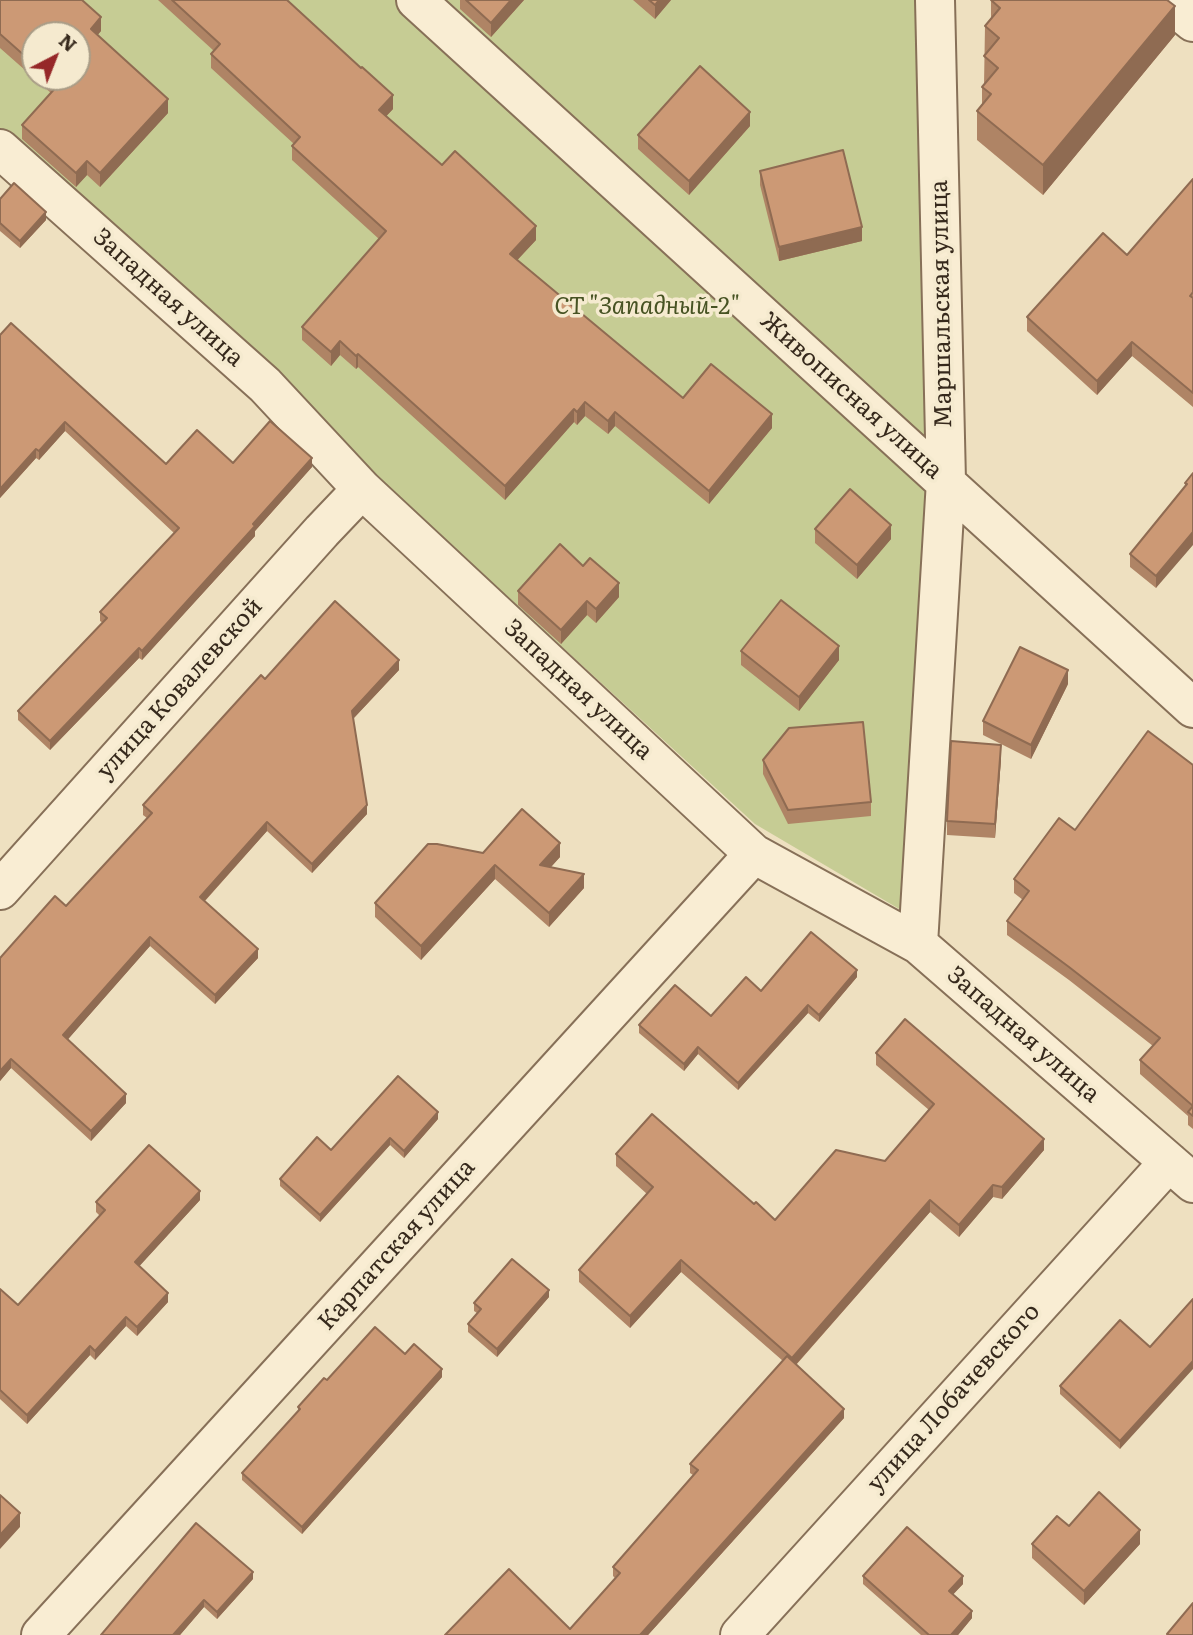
<!DOCTYPE html>
<html>
<head>
<meta charset="utf-8">
<style>
  body { margin:0 }
  #map { position:relative; width:1193px; height:1635px; overflow:hidden; background:#eee0c0; font-family:Literata,serif }
  canvas { display:block }
  .north { position:absolute; left:21px; top:21px; width:70px; height:70px; box-sizing:border-box; background:#f5eacf; border:2px solid #a99d87; border-radius:50%; rotate:42deg; font-size:19px; font-weight:700; line-height:28px; text-align:center; color:#36291c }
  .north::after { content:''; display:block; margin:auto; width:24px; height:32px; background:#962829; clip-path:polygon(50% 0,100% 100%,50% 72%,0 100%) }
</style>
</head>
<body>
<div id="map">
<canvas width="1193" height="1635"></canvas>
<div class="north">N</div>
</div>
<script>
const context = document.querySelector('canvas').getContext('2d');
context.lineJoin = 'round';
function paint(path, color) { context.fillStyle = color; context.fill(path, 'evenodd'); }
function strokePath(path, color, width, dash) { context.strokeStyle = color; context.lineWidth = width; context.lineCap = dash ? 'butt' : 'round'; context.setLineDash(dash || []); context.stroke(path); }
function write(font, color, halo, rows, align = 'center') {
  context.font = font + ' Literata,serif'; context.lineWidth = 7; context.setLineDash([]); context.textBaseline = 'middle'; context.strokeStyle = halo; context.fillStyle = color; for (const [text, x, y, turn = 0] of rows) {
    context.save(); context.translate(x, y); context.rotate((+turn || 0) * Math.PI / 180); context.textAlign = isNaN(turn) ? turn : align; if (halo) context.strokeText(text, 0, 0); context.fillText(text, 0, 0); context.restore();
  }
}
paint(new Path2D(`
  M0,0h939l-21,920 -163,-96 -374,-343 -99,-96 -282,-256zM35,35h42v42h-42z`), '#c6cc94');
const street = new Path2D(`
  M416,0l777,708
  M1166,0l27,22
  M0,149l265,236 97,104 392,365 164,90 275,239
  M0,890l322,-359 40,-42
  M918,944l28,-463 -11,-481
  M41,1635l713,-781
  M740,1635l429,-473`);
strokePath(street, '#877058', 42);
strokePath(street, '#f9edd3', 38);
paint(new Path2D(`
  M0,0l101,31 -4,4 71,78 -68,74 -13,-12 -11,12 -54,-48v-14l29,-32 -51,-45zM35,35l42,42h-42z
  M158,0h129l106,109 -7,7 56,49 94,75 -19,20 166,138 89,30 -63,76 -94,-78 -7,8 -23,-18 -8,9 -3,-3 -69,78 -147,-133 -2,2 -16,-14 -9,11 -29,-26v-13l77,-88 -87,-79v-14l2,-2 -83,-76v-14l3,-3z
  M460,0h64l-33,37 -31,-28z
  M633,0h38l-16,19z
  M991,1l184,34 -132,160 -66,-55v-29l5,-6v-18l2,-2 1,-59 6,-8z
  M750,126l-61,69 -51,-46v-14z
  M760,171l102,70 -83,20 -19,-76z
  M1193,179v228l-61,-51 -35,39 -70,-64v-14l100,-62z
  M0,199l46,21 -26,28 -20,-17z
  M0,335l166,129 67,-1 79,4 -57,64v5l-75,82 -38,42 -3,-2 -89,92 -32,-30v-9l85,-88 -3,-2v-9l74,-79 -109,-102 -26,29 -3,-2 -36,40z
  M1193,473l-37,115 -26,-21v-13l55,-67v-4z
  M815,529l76,10 -34,40 -42,-36z
  M518,591l101,6 -23,26 -9,-8 -26,29 -43,-39z
  M741,651l98,9 -40,51 -58,-46z
  M399,670l-46,49 14,95 -55,59 -45,-42 -62,70 53,57 -43,46 -65,-58 -83,94 59,63 -35,38 -80,-73 -11,13v-123l66,-52 81,-88 -4,-3v-10l122,-126z
  M1068,684l-37,75 -48,-24v-14z
  M1001,759l-6,79 -48,-3v-14z
  M763,760l108,42v14l-83,8 -25,-50z
  M1193,765v364l-5,-4v-9l-48,-42v-14l13,-14 -84,-66 -62,-45v-14l16,-21 -9,-7v-14l61,-49z
  M483,853l77,4 -9,10 33,21 -35,39 -54,-48 -74,81 -46,-43v-14z
  M857,977l-38,45 -11,-9 -70,77 -40,-36 -14,17 -45,-38v-8l72,-9 50,-25z
  M876,1053l168,97 -42,49 -9,-2 -34,40 -29,-25 -134,153 48,53 -196,217h-203l125,-6 46,-50 -3,-3v-9l80,-92 -3,-2v-9l93,-103 -102,-89 -51,56 -51,-46v-12l68,-76 -31,-28v-12l138,50 21,16 110,-59 44,-51 -53,-45z
  M438,1119l-34,39 -14,-13 -70,77 -40,-36v-7l51,-29z
  M200,1200l-61,66 29,36 -31,34 -11,-10 -31,34 -5,-5 -63,69 -27,-25v-110l18,16 82,-89 -4,-4v-10z
  M549,1297l-52,60 -29,-25v-8l9,-11 -3,-2v-8z
  M1150,1347l-30,102 -60,-55v-8z
  M405,1354l37,23 -140,157 -60,-54v-7l56,-62v-4l29,-27z
  M1069,1526l71,18 -56,61 -52,-47v-14z
  M863,1576l100,8 -10,10 19,24 -14,17h-37l-58,-51z
  M253,1579l-36,40 -13,-12 -24,28h-79z`), '#af8465');
paint(new Path2D(`
  M511,0h13l-33,37v-14z
  M659,0h12l-16,19v-14z
  M1175,6v29l-132,160v-30z
  M101,17v14l-10,12v-14z
  M393,95v14l-14,15v-14z
  M168,99v14l-68,74v-14z
  M750,112v14l-61,69v-14z
  M87,161v14l-11,12v-14z
  M46,212v8l-26,28v-7z
  M536,226v14l-26,28v-14z
  M862,227v14l-83,20v-14z
  M340,341v14l-9,11v-14z
  M1132,342v14l-35,39v-14z
  M358,354v13l-2,2v-13z
  M585,402v14l-8,9v-13z
  M574,409v13l-69,78v-14z
  M615,412v14l-7,8v-13z
  M772,414v14l-63,76v-13z
  M65,422v9l-26,29v-9z
  M36,449v9l-36,40v-9z
  M312,458v9l-57,64v5l-113,124v-9z
  M891,525v14l-34,40v-14z
  M1193,532v13l-37,43v-12z
  M619,583v14l-23,26v-14z
  M587,601v14l-26,29v-14z
  M839,646v14l-40,51v-14z
  M139,648v10l-89,92v-9z
  M399,660v10l-47,50v-9z
  M1068,670v14l-37,75v-14z
  M1001,745v14l-6,79v-14z
  M367,805v9l-55,59v-9z
  M267,822v9l-67,75v-9z
  M560,843v14l-20,22v-14z
  M495,865v14l-74,81v-14z
  M584,874v14l-35,39v-14z
  M150,937v9l-87,99v-10z
  M258,949v9l-43,46v-9z
  M857,970v7l-38,45v-7z
  M808,1005v8l-70,77v-7z
  M698,1047v7l-14,17v-7z
  M11,1059v9l-11,13v-10z
  M126,1094v9l-35,38v-10z
  M438,1112v7l-34,39v-7z
  M390,1138v7l-70,77v-7z
  M1044,1139v11l-42,49v-12z
  M993,1185v12l-34,40v-12z
  M200,1191v9l-65,71v-9z
  M930,1200v12l-138,157v-11z
  M681,1260v12l-51,56v-12z
  M549,1290v7l-52,60v-8z
  M168,1293v9l-31,34v-9z
  M126,1317v9l-31,34v-9z
  M90,1346v9l-63,69v-9z
  M1193,1361v8l-73,80v-8z
  M442,1369v8l-140,157v-7z
  M844,1409v9l-196,217h-8z
  M20,1513v14l-20,22v-14z
  M1140,1530v14l-56,61v-14z
  M253,1572v7l-36,40v-7z
  M963,1576v8l-14,15v-8z
  M204,1600v7l-24,28h-7z
  M972,1611v7l-14,17h-7z`), '#8f6b52');
const building = new Path2D(`
  M0,0h82l19,17 -10,12 77,70 -68,74 -13,-12 -11,12 -54,-48 36,-40 -10,-8h29v-42h-42v30l-35,-31z
  M172,0h115l74,68 1,-1 31,28 -14,15 63,55 13,-14 81,75 -26,28 173,144 28,-34 61,50 -63,77 -94,-79 -7,9 -23,-19 -8,10 -3,-3 -69,77 -147,-132 -2,2 -16,-15 -9,11 -29,-25 84,-96 -94,-85 8,-9 -89,-83 9,-10z
  M466,0h45l-20,23z
  M649,0h10l-4,5z
  M991,0h176l8,6 -132,159 -66,-54 14,-17 -9,-7 16,-19 -14,-12 15,-18 -14,-12 15,-18z
  M700,66l50,46 -61,69 -51,-46z
  M843,150l19,77 -83,20 -19,-76z
  M1193,179v113l-3,4 3,2v95l-61,-51 -35,39 -70,-64 76,-84 24,22z
  M14,183l32,29 -26,29 -20,-18v-24z
  M11,323l155,141 31,-34 36,33 37,-42 42,37 -59,66 2,2 -75,83 -38,42 -3,-3 -89,93 -32,-30 89,-93 -7,-6 79,-84 -114,-106 -26,29 -3,-2 -36,40v-154z
  M1193,473v59l-37,44 -26,-22 57,-70 -2,-1z
  M850,489l41,36 -34,40 -42,-36z
  M560,544l23,22 7,-8 29,25 -23,26 -9,-8 -26,29 -43,-39z
  M781,600l58,46 -40,51 -58,-46z
  M335,601l64,59 -47,51 15,94 -55,59 -45,-42 -67,75 58,52 -43,46 -65,-58 -87,98 63,59 -35,37 -80,-72 -11,12v-113l55,-62 11,10 86,-93 -9,-8 118,-130 4,4z
  M1020,647l48,23 -37,75 -48,-24z
  M863,722l8,80 -83,8 -25,-50 26,-32z
  M1148,731l45,34v341l-53,-46 20,-22 -91,-71 -62,-46 22,-30 -15,-12 45,-61 16,12z
  M951,741l50,4 -6,79 -48,-3z
  M522,809l38,34 -20,22 44,9 -35,39 -54,-48 -74,81 -46,-43 53,-59h9l46,9z
  M811,932l46,38 -38,45 -11,-10 -70,78 -40,-36 -14,17 -45,-39 36,-40 36,31 35,-39 15,14z
  M905,1019l139,120 -42,48 -9,-2 -34,40 -29,-25 -138,158 -111,-98 -51,56 -51,-46 74,-83 -37,-33 36,-40 102,90 2,-2 19,18 61,-70 49,11 49,-57 -58,-51z
  M398,1076l40,36 -34,39 -14,-13 -70,77 -40,-36 37,-42 14,13z
  M1193,1106v10l-5,-4z
  M149,1145l51,46 -65,71 33,31 -31,34 -11,-10 -31,34 -5,-5 -63,69 -27,-25v-101l18,16 87,-95 -9,-8z
  M512,1259l37,31 -52,59 -29,-25 13,-15 -7,-6z
  M1193,1299v62l-73,80 -60,-55 60,-66 30,27z
  M375,1327l30,27 9,-10 28,25 -140,158 -60,-54 58,-64 -2,-2 26,-29 3,2z
  M787,1356l57,53 -204,226h-195l64,-66 61,60 50,-56 -7,-6 85,-97 -8,-6z
  M1099,1492l41,38 -56,61 -52,-47 25,-28 12,10z
  M0,1495l20,18 -20,22z
  M196,1523l57,49 -36,40 -13,-12 -31,35h-72z
  M907,1527l56,49 -14,15 23,20 -21,24h-22l-66,-59z
  M1193,1603v32h-24l-2,-1z`);
paint(building, '#cc9975');
strokePath(building, '#8f6b52', 2);
write('24px', '#36291c', '#f5eacf', [
  ["Западная улица",168,298,42],
  ["Маршальская улица",942,304,-91],
  ["Живописная улица",851,396,42],
  ["улица Ковалевской",180,689,-48],
  ["Западная улица",578,690,43],
  ["Западная улица",1023,1035,41],
  ["Карпатская улица",397,1245,-48],
  ["улица Лобачевского",954,1398,-48]
]);
write('italic 24px', '#475323', '#f5eacf', [
  ["СТ \"Западный-2\"",647,307]
]);
</script>
</body>
</html>
